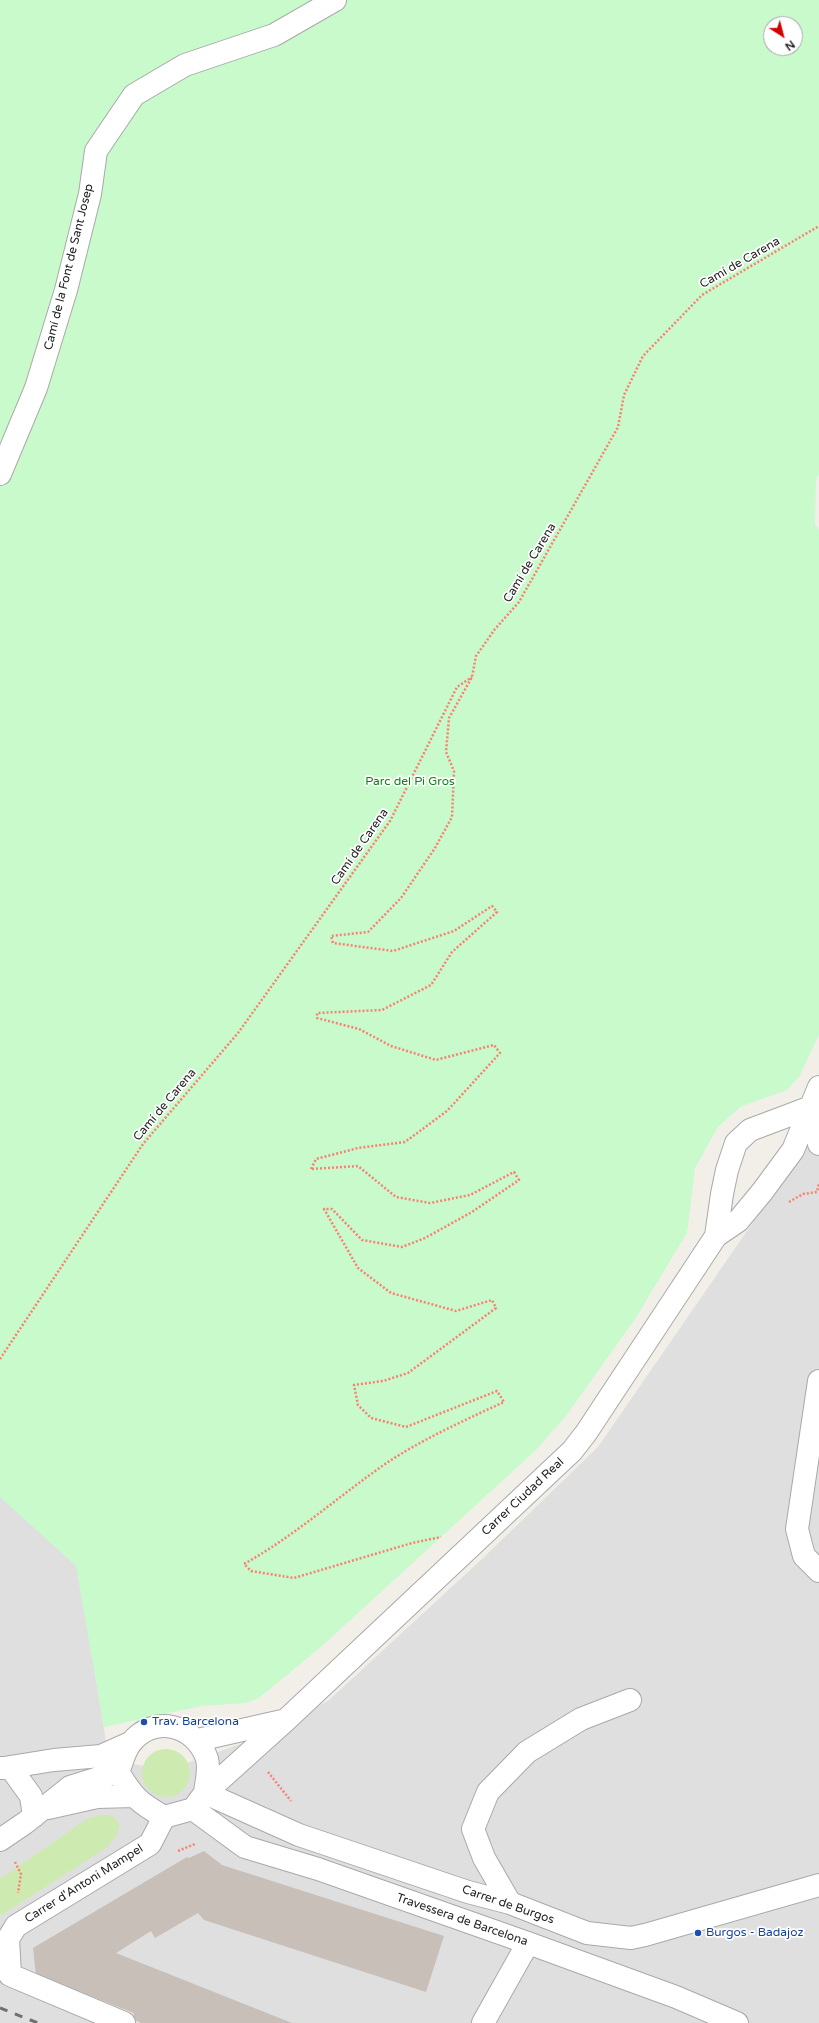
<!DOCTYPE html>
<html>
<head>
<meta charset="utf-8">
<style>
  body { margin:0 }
  #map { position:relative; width:819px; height:2023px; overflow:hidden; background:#f2efe9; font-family:"Varela Round",sans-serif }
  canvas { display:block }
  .north { position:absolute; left:763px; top:16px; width:40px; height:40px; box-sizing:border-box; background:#fff; border:1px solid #a7a7a7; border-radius:50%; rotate:144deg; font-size:11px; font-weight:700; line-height:16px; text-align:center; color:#222 }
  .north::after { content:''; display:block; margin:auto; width:14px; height:18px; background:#d40000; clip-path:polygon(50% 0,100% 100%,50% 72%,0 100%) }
</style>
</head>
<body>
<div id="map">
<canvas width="819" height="2023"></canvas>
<div class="north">N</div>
</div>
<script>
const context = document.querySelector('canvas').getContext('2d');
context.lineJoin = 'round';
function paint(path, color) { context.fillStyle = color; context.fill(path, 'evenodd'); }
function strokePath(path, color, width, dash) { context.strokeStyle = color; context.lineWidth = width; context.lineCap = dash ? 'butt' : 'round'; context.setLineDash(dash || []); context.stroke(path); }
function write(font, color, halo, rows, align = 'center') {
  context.font = font + ' "Varela Round",sans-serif'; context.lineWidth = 3.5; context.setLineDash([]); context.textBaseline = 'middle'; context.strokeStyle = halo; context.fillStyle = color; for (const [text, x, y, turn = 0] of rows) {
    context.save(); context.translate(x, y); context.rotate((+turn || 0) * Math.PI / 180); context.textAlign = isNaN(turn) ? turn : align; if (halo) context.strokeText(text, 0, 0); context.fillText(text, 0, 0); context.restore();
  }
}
paint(new Path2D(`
  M819,1106v917h-819v-530l78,73 31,194 59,10 86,-31 74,-38 153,-141 117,-113 191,-277z`), '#e0dfdf');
paint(new Path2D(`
  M142 1773a24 24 0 1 1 48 0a24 24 0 1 1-48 0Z
  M100,1815c11,0 15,0 20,10l-4,11 -10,12 -106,68v-37l87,-60z`), '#cdebb0');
paint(new Path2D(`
  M0,0h819v474l-3,6 -1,44 4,6v505l-20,42 -12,13 -47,17 -22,20 -23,41 -8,65 -52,86 -69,97 -30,34 -214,196 -63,52 -13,5 -45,3 -97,21 -28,-161 -76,-69zM771,24h24v24h-24z`), '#c8facc');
paint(new Path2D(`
  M204,1851l18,14 222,71 -18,56 -222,-72 -6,-7 -43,25 -4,-7 -35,22 176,70h-151l-8,-4 1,-6 -98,-38 -3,-27 154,-91 2,1z`), '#c7bfb8');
const street = new Path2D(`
  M0,474l36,-86 30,-98 24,-96 6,-43 38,-56 51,-30 89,-30 61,-35
  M811,1107l8,37
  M716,1236l6,-42 5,-24 9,-27 14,-13 61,-23
  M819,1381l-22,148 7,27 15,15
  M198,1740l84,-19
  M10,1767l21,29 3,20
  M0,1768h4l50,-8 47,-4 29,-13
  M118,1772c16,26 20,30 46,45l29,-8 12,-16 81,-73 286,-269 14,-18 130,-197 22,-15 24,-29 31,-42 26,-63
  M118,1772c4,-9 6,-20 12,-28 23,-31 66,-19 77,15 3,11 -1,23 -2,34
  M205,1793l94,42 169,57 42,11 77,30 44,5 14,-3 174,-50
  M48,1808l49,-11 36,-1
  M193,1809l52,38 73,22 210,74 148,54 61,26
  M0,1840l25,-17 45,-36 48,-15
  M510,1903l-26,-45 -11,-29 15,-37 39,-40 54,-33 49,-19
  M124,2023l-114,-48 -2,-36 8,-13 134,-82 14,-27
  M483,2023l45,-80`);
strokePath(street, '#a9a9a9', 24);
strokePath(new Path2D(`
  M311,1169l5,-10 42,-11 47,-6 42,-31 53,-58 -6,-8 -58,15 -45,-14 -32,-17 -42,-11v-5l65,-3 49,-25 21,-33 45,-40 -5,-6 -38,25 -61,20 -60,-8 -2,-7 37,-4 33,-34 34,-50 17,-31 2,-46 -8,-19 3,-34 23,-41 4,-21 19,-27 24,-27 99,-175 6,-32 19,-39 59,-61 117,-69
  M312,1169l46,-3 38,31 34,6 40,-8 44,-23 5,8 -47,32 -47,26 -23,9 -40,-7 -30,-31h-8l34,59 33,25 65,18 36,-11 4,8 -88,65 -25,8 -29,4 4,20 13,13 35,9 91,-36 7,11c-39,18 -79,36 -116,60 -48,33 -92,73 -144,102l7,7 43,7 118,-35 29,-6
  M789,1202l14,-8 14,-2 2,-9
  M0,1359l143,-215 95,-111 152,-212 67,-134 15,-10
  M268,1772l23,29
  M178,1851l17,-7
  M15,1862l6,12 -3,19`), '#fa8072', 2.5, [2, 2]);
strokePath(street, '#fff', 22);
strokePath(new Path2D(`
  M0,2008l38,15`), '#707070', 3, [8, 8]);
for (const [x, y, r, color] of [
  [144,1722,4,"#1a4fb4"],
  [698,1933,4,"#1a4fb4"]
]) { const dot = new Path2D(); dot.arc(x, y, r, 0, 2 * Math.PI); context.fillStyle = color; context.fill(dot); strokePath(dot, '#fff', 1.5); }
write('12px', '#222', '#fff', [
  ["Camí de Carena",740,263,-30],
  ["Camí de la Font de Sant Josep",69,267,-76],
  ["Camí de Carena",530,563,-59],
  ["Camí de Carena",360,847,-55],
  ["Camí de Carena",165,1105,-50],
  ["Carrer Ciudad Real",523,1497,-43],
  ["Carrer d'Antoni Mampel",84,1884,-32],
  ["Carrer de Burgos",508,1905,19],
  ["Travessera de Barcelona",462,1920,19]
]);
write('12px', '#0c8416', '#fff', [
  ["Parc del Pi Gros",410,782]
]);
write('12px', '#164399', '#fff', [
  ["Trav. Barcelona",152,1722],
  ["Burgos - Badajoz",706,1933]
], 'left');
</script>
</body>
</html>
